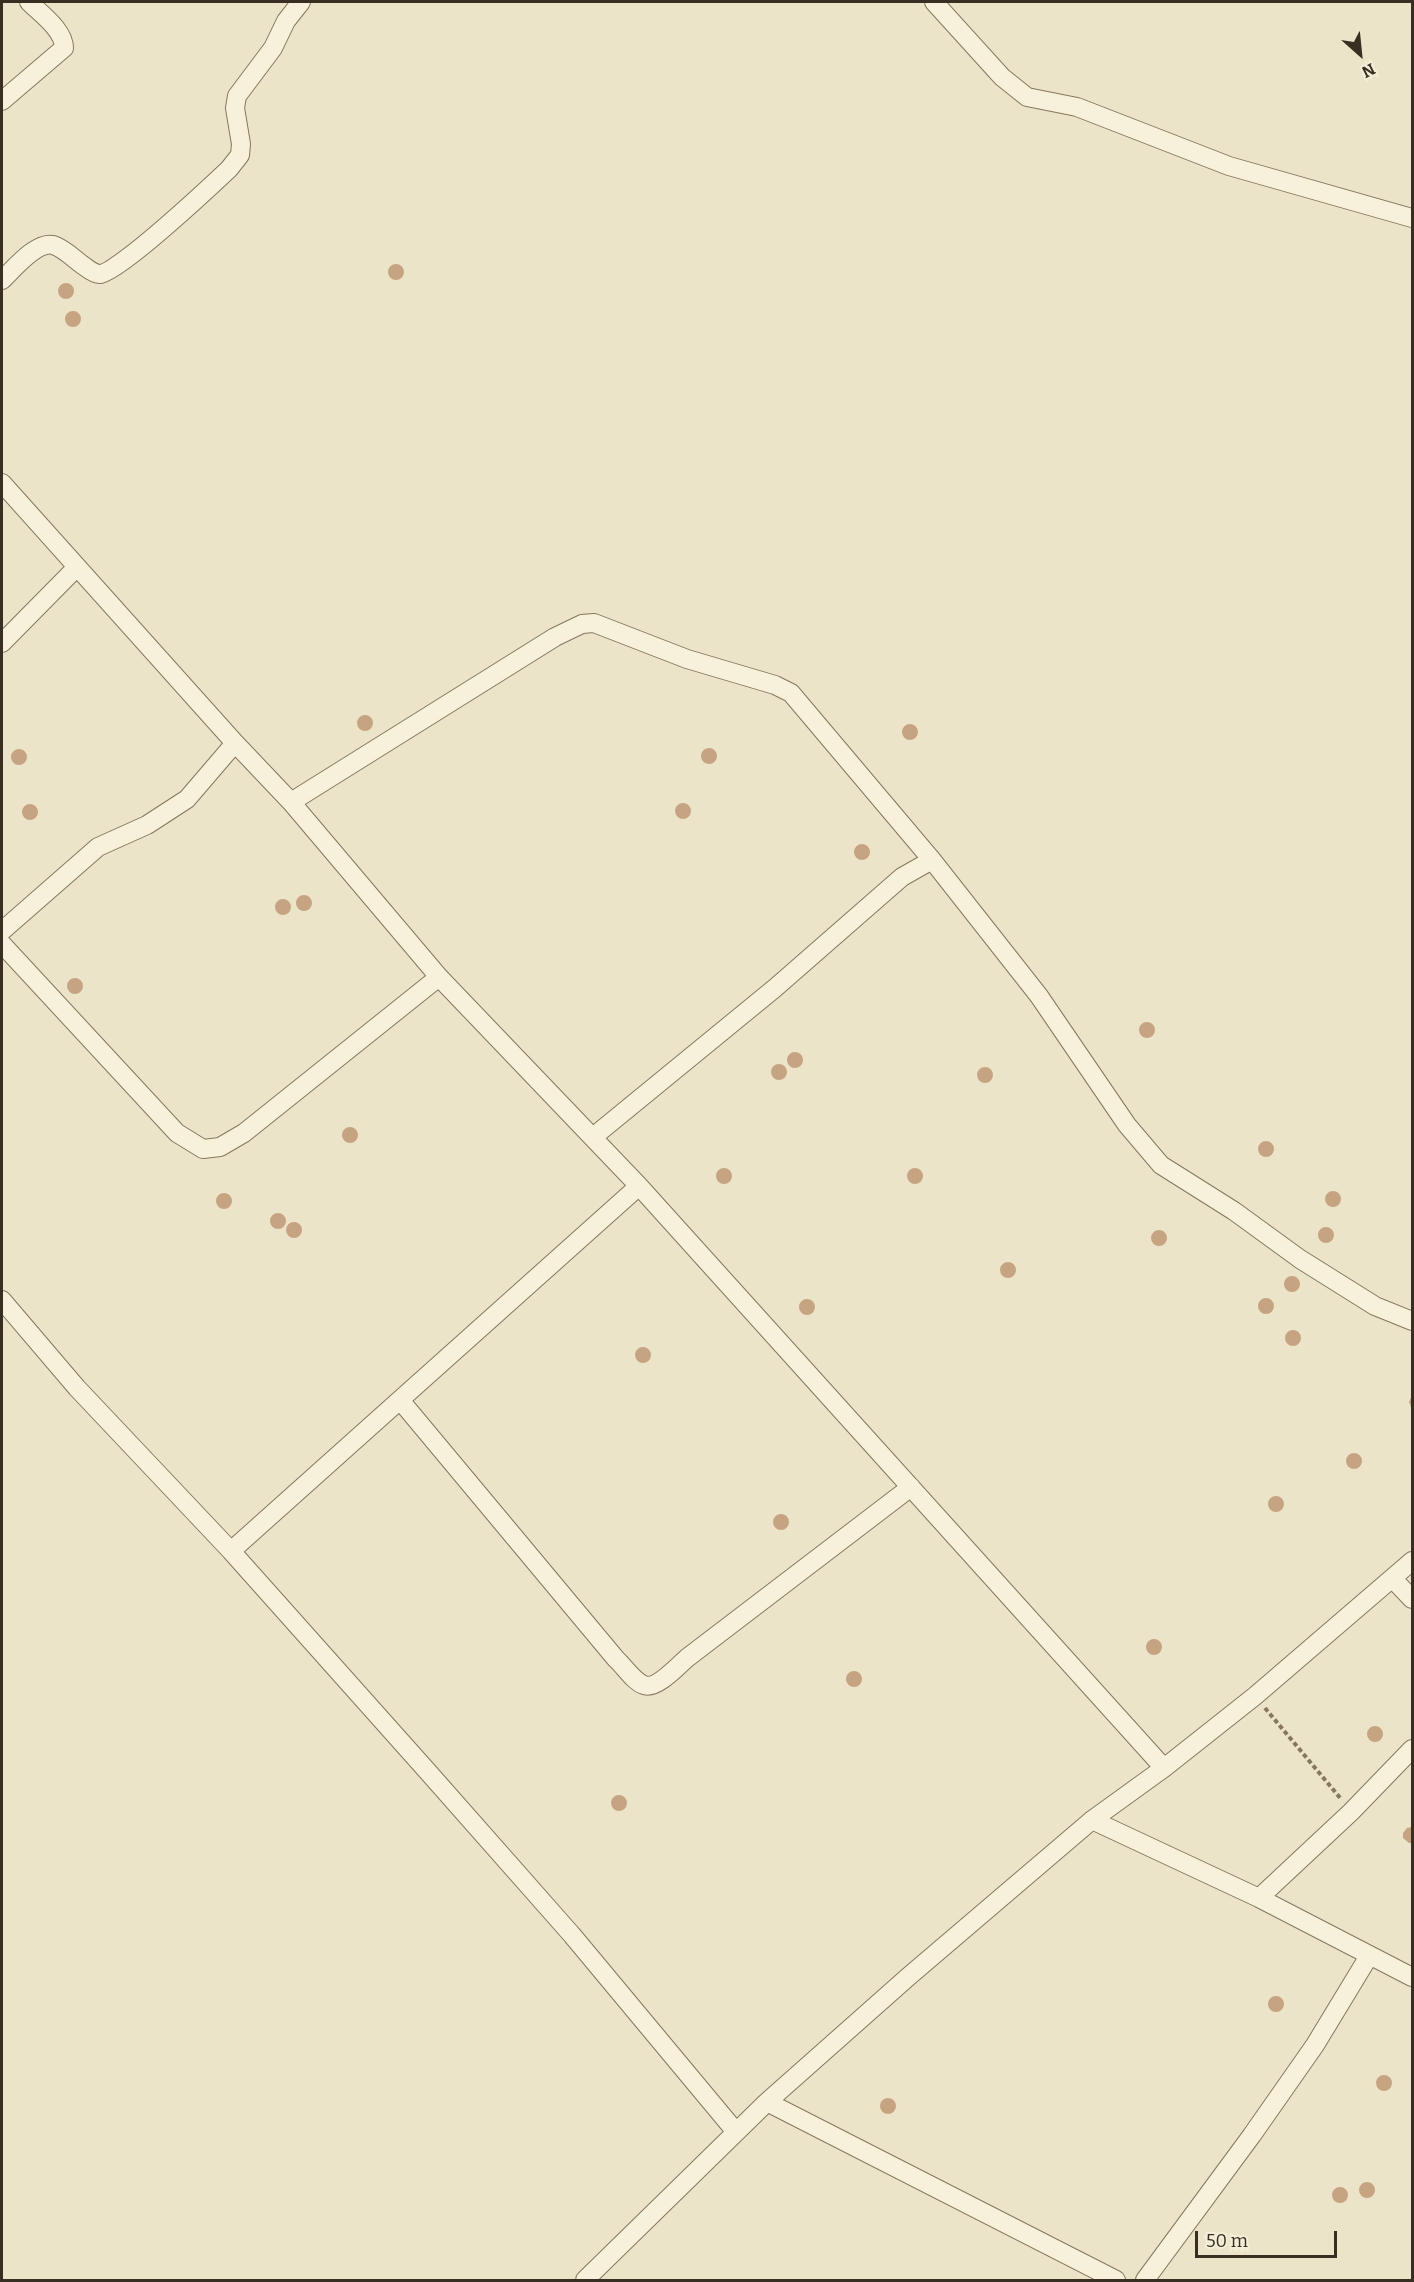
<!DOCTYPE html>
<html>
<head>
<meta charset="utf-8">
<style>
  body { margin:0 }
  #map { position:relative; width:1414px; height:2282px; overflow:hidden; background:#ebe4c8; font-family:Bitter,serif }
  canvas { display:block }
  .frame { position:absolute; inset:0; border:3px solid #382e21; pointer-events:none }
  .north { position:absolute; left:1330px; top:24px; width:60px; height:60px; -webkit-text-stroke:4px #f3eed7; paint-order:stroke; rotate:153deg; font-size:16px; font-weight:700; line-height:24px; text-align:center; color:#382e21 }
  .north::after { content:''; display:block; margin:auto; width:21px; height:27px; background:#382e21; clip-path:polygon(50% 0,100% 100%,50% 72%,0 100%) }
  .scale { position:absolute; left:1195px; top:2231px; width:142px; height:27px; box-sizing:border-box; border:3px solid #382e21; border-top:0; padding-left:8px; font-size:18px; line-height:21px; white-space:nowrap; color:#382e21; -webkit-text-stroke:4px #f3eed7; paint-order:stroke }
</style>
</head>
<body>
<div id="map">
<canvas width="1414" height="2282"></canvas>
<div class="frame"></div>
<div class="north">N</div>
<div class="scale">50 m</div>
</div>
<script>
const context = document.querySelector('canvas').getContext('2d');
context.lineJoin = 'round';
function paint(path, color) { context.fillStyle = color; context.fill(path, 'evenodd'); }
function strokePath(path, color, width, dash) { context.strokeStyle = color; context.lineWidth = width; context.lineCap = dash ? 'butt' : 'round'; context.setLineDash(dash || []); context.stroke(path); }
paint(new Path2D(`
  M388 272a8 8 0 1 1 16 0a8 8 0 1 1-16 0Z
  M58 291a8 8 0 1 1 16 0a8 8 0 1 1-16 0Z
  M65 319a8 8 0 1 1 16 0a8 8 0 1 1-16 0Z
  M357 723a8 8 0 1 1 16 0a8 8 0 1 1-16 0Z
  M902 732a8 8 0 1 1 16 0a8 8 0 1 1-16 0Z
  M701 756a8 8 0 1 1 16 0a8 8 0 1 1-16 0Z
  M11 757a8 8 0 1 1 16 0a8 8 0 1 1-16 0Z
  M675 811a8 8 0 1 1 16 0a8 8 0 1 1-16 0Z
  M22 812a8 8 0 1 1 16 0a8 8 0 1 1-16 0Z
  M854 852a8 8 0 1 1 16 0a8 8 0 1 1-16 0Z
  M296 903a8 8 0 1 1 16 0a8 8 0 1 1-16 0Z
  M275 907a8 8 0 1 1 16 0a8 8 0 1 1-16 0Z
  M67 986a8 8 0 1 1 16 0a8 8 0 1 1-16 0Z
  M1139 1030a8 8 0 1 1 16 0a8 8 0 1 1-16 0Z
  M787 1060a8 8 0 1 1 16 0a8 8 0 1 1-16 0Z
  M771 1072a8 8 0 1 1 16 0a8 8 0 1 1-16 0Z
  M977 1075a8 8 0 1 1 16 0a8 8 0 1 1-16 0Z
  M342 1135a8 8 0 1 1 16 0a8 8 0 1 1-16 0Z
  M1258 1149a8 8 0 1 1 16 0a8 8 0 1 1-16 0Z
  M907 1176a8 8 0 1 1 16 0a8 8 0 1 1-16 0Z
  M716 1176a8 8 0 1 1 16 0a8 8 0 1 1-16 0Z
  M1325 1199a8 8 0 1 1 16 0a8 8 0 1 1-16 0Z
  M216 1201a8 8 0 1 1 16 0a8 8 0 1 1-16 0Z
  M270 1221a8 8 0 1 1 16 0a8 8 0 1 1-16 0Z
  M286 1230a8 8 0 1 1 16 0a8 8 0 1 1-16 0Z
  M1318 1235a8 8 0 1 1 16 0a8 8 0 1 1-16 0Z
  M1151 1238a8 8 0 1 1 16 0a8 8 0 1 1-16 0Z
  M1000 1270a8 8 0 1 1 16 0a8 8 0 1 1-16 0Z
  M1284 1284a8 8 0 1 1 16 0a8 8 0 1 1-16 0Z
  M1258 1306a8 8 0 1 1 16 0a8 8 0 1 1-16 0Z
  M799 1307a8 8 0 1 1 16 0a8 8 0 1 1-16 0Z
  M1285 1338a8 8 0 1 1 16 0a8 8 0 1 1-16 0Z
  M635 1355a8 8 0 1 1 16 0a8 8 0 1 1-16 0Z
  M1412,1395v15l-3,-8z
  M1346 1461a8 8 0 1 1 16 0a8 8 0 1 1-16 0Z
  M1268 1504a8 8 0 1 1 16 0a8 8 0 1 1-16 0Z
  M773 1522a8 8 0 1 1 16 0a8 8 0 1 1-16 0Z
  M1146 1647a8 8 0 1 1 16 0a8 8 0 1 1-16 0Z
  M846 1679a8 8 0 1 1 16 0a8 8 0 1 1-16 0Z
  M1367 1734a8 8 0 1 1 16 0a8 8 0 1 1-16 0Z
  M611 1803a8 8 0 1 1 16 0a8 8 0 1 1-16 0Z
  M1412,1827v16h-3l-6,-5v-5l4,-5z
  M1268 2004a8 8 0 1 1 16 0a8 8 0 1 1-16 0Z
  M1376 2083a8 8 0 1 1 16 0a8 8 0 1 1-16 0Z
  M880 2106a8 8 0 1 1 16 0a8 8 0 1 1-16 0Z
  M1359 2190a8 8 0 1 1 16 0a8 8 0 1 1-16 0Z
  M1332 2195a8 8 0 1 1 16 0a8 8 0 1 1-16 0Z`), '#c7a481');
const minor = new Path2D(`
  M934,2l68,75 25,20 50,10 152,59 183,52
  M2,101l62,-53c0,-18 -23,-34 -35,-46
  M2,280c11,-10 34,-39 51,-35 11,3 22,15 31,21 4,3 10,8 16,8 18,-1 111,-88 129,-105l11,-14 1,-11 -6,-36 2,-12 36,-48 13,-27 15,-19
  M2,483l233,260 56,59 148,175 200,209 525,582
  M2,643l75,-76
  M291,802l264,-165 27,-13 12,-1 93,36 88,26 16,8 141,167 107,136 88,129 34,40 73,46 66,48 75,47 37,15
  M2,931l96,-84 49,-22 40,-26 48,-56
  M2,944l175,189 26,16 17,-2 24,-14 195,-156
  M593,1137l182,-149 127,-111 30,-17
  M2,1300l75,88 154,163 198,222 143,162 164,197
  M400,1400l216,259c8,7 18,23 28,26 12,5 34,-19 43,-27l224,-171
  M231,1551l408,-365
  M1393,1579l19,20
  M1092,1820l167,78 153,79
  M1259,1898l92,-86 61,-63
  M767,2102l349,178
  M585,2280l182,-178 141,-125 184,-157 72,-52 91,-72 157,-135
  M1145,2280l107,-145 63,-90 54,-89`);
strokePath(minor, '#86775e', 20);
strokePath(new Path2D(`
  M1265,1708l76,91`), '#86775e', 4, [4.5, 3]);
strokePath(minor, '#f7f1db', 18);
</script>
</body>
</html>
